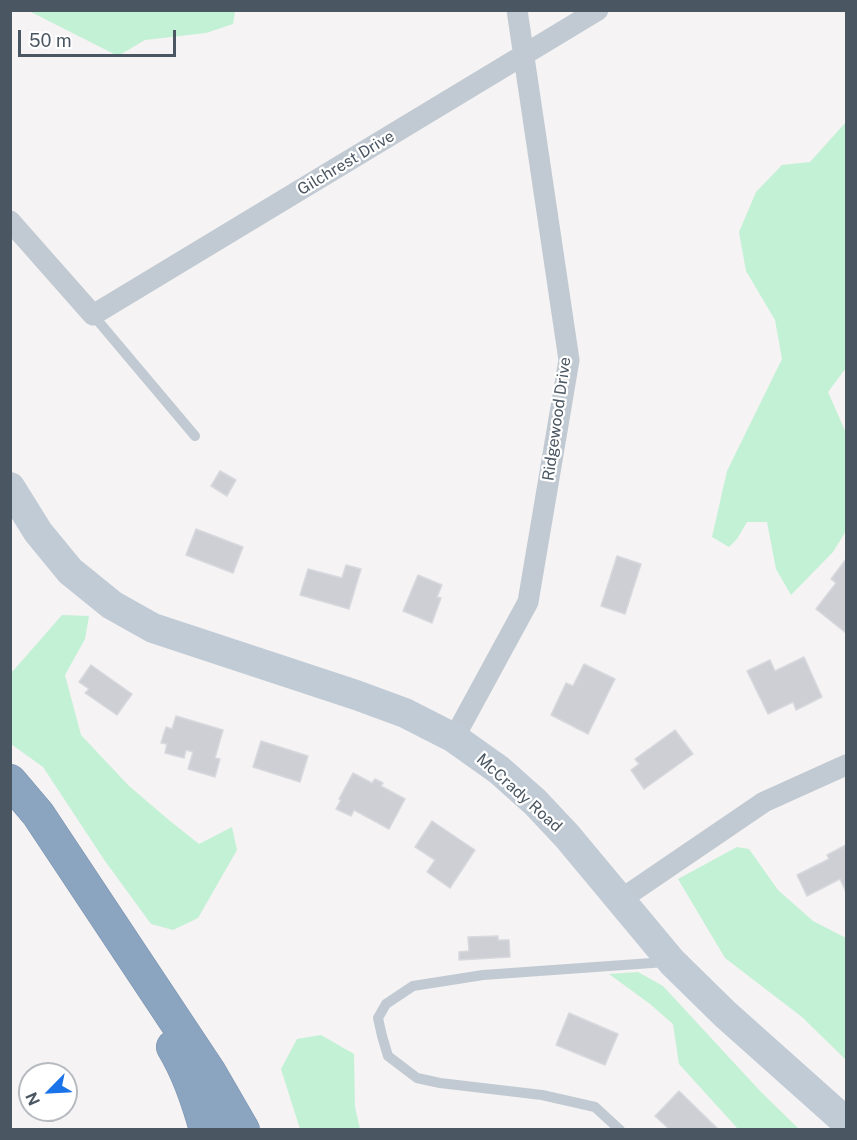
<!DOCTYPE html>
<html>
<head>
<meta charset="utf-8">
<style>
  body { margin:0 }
  #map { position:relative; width:857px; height:1140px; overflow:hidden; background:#f5f3f3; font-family:"Public Sans",sans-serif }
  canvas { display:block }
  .frame { position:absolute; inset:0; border:12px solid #4a5661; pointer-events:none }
  .north { position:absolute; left:18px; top:1062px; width:60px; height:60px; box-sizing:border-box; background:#fff; border:2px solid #b7bbc0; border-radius:50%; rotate:246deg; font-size:16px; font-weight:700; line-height:24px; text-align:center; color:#4a5661 }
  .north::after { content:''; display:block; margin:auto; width:21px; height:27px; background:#1a73e8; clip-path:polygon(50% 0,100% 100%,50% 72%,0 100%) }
  .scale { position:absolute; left:18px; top:30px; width:158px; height:27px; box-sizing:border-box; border:3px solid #4a5661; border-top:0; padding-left:8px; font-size:18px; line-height:21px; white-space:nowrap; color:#4a5661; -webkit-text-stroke:4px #fff; paint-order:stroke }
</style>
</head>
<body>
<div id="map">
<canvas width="857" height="1140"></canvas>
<div class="frame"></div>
<div class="north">N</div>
<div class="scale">50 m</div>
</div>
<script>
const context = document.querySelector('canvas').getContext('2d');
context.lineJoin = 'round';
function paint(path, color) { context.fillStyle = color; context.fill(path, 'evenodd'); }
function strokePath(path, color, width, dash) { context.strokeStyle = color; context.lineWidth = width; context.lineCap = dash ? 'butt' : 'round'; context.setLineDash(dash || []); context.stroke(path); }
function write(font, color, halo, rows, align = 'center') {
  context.font = font + ' "Public Sans",sans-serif'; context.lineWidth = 4.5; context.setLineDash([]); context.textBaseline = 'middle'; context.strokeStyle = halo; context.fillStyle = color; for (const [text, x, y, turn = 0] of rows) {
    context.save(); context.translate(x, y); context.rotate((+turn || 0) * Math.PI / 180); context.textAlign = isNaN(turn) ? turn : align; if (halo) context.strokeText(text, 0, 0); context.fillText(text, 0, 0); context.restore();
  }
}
paint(new Path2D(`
  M29,11l206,-1v1l-2,13 -27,9 -61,7 -27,16z
  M846,122v246l-18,24 18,41v98l-13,21 -42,43 -15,-26 -9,-47h-20l-10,17 -8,8 -17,-10 15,-66 55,-112 -7,-39 -29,-49 -7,-39 17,-40 26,-27 28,-3z
  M62,615l27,1 -4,23 -20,36 16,60 48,51 41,35 29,23 33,-17 5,23 -39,68 -25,12 -22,-6 -46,-63 -62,-94 -32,-23v-73h2z
  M737,847l12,2 29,41 35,31 33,17v122l-44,-43 -77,-59 -47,-79z
  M638,972l25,14 98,106 38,37h-61l-59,-65 -6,-40 -23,-20 -41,-30z
  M321,1035l33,19 1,53 5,22h-60l-19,-60 16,-30z`), '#c3f1d5');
const building = new Path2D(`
  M220,471l16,9 -9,16 -16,-10z
  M196,529l47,18 -10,26 -47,-18z
  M617,556l24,8 -16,50 -24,-8z
  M846,559v74l-30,-24 20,-26 -5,-4z
  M346,565l15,4 -12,40 -49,-14 8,-26 34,9z
  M418,575l24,10 -5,12 4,1 -9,25 -29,-12z
  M804,657l18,40 -26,13 -3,-8 -25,12 -21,-43 23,-11 5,11z
  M584,664l31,15 -27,55 -37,-19 15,-32 7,3z
  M91,665l41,29 -15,21 -32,-22 4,-4 -10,-7z
  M176,716l47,14 -8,28 5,1 -5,18 -27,-8 5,-17 -7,-2 -2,8 -19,-5 2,-9 -6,-1 5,-16 6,2z
  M675,730l18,24 -49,35 -13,-19 8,-6 -4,-5z
  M261,741l47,15 -8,26 -47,-15z
  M353,773l19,10 3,-4 8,4 -2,3 24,13 -16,30 -35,-19 -3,6 -15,-7 5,-9 -2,-1z
  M432,821l43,29 -25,38 -23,-16 8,-12 -20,-13z
  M846,845v47l-6,-13 -33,17 -10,-21 32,-16 -2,-4z
  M498,936v4h11l1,17 -51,3v-8l10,-1 -1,-14z
  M569,1013l49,21 -13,31 -49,-20z
  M679,1091l40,39h-49l-15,-14z`);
paint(building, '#cdcfd5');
strokePath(building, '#d7d9de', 1.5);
const motorway = new Path2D(`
  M10,781l28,33 172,259 33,57
  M173,1047c16,26 25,54 33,83`);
strokePath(motorway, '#7690ad', 34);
strokePath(new Path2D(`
  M93,315l102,121
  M620,1130l-25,-23 -53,-12 -102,-12 -23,-5 -29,-22 -6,-20 -4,-18 8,-14 27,-18 70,-11 183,-13`), '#c1cad2', 10);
strokePath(new Path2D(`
  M10,221l83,94 505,-305
  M454,738l74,-136 41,-242 -52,-350
  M620,900l144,-98 82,-37`), '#c1cad2', 21);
strokePath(new Path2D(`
  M10,487l28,45 32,39 42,34 41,23 203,67 49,18 49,25 45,32 36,32 32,34 105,126 53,52 121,108`), '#c1cbd6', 30);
strokePath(motorway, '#8ba5c1', 33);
write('16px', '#4a5661', '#fff', [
  ["Gilchrest Drive",346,163,-31],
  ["Ridgewood Drive",557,419,-82],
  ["McCrady Road",519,793,42]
]);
</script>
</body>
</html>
